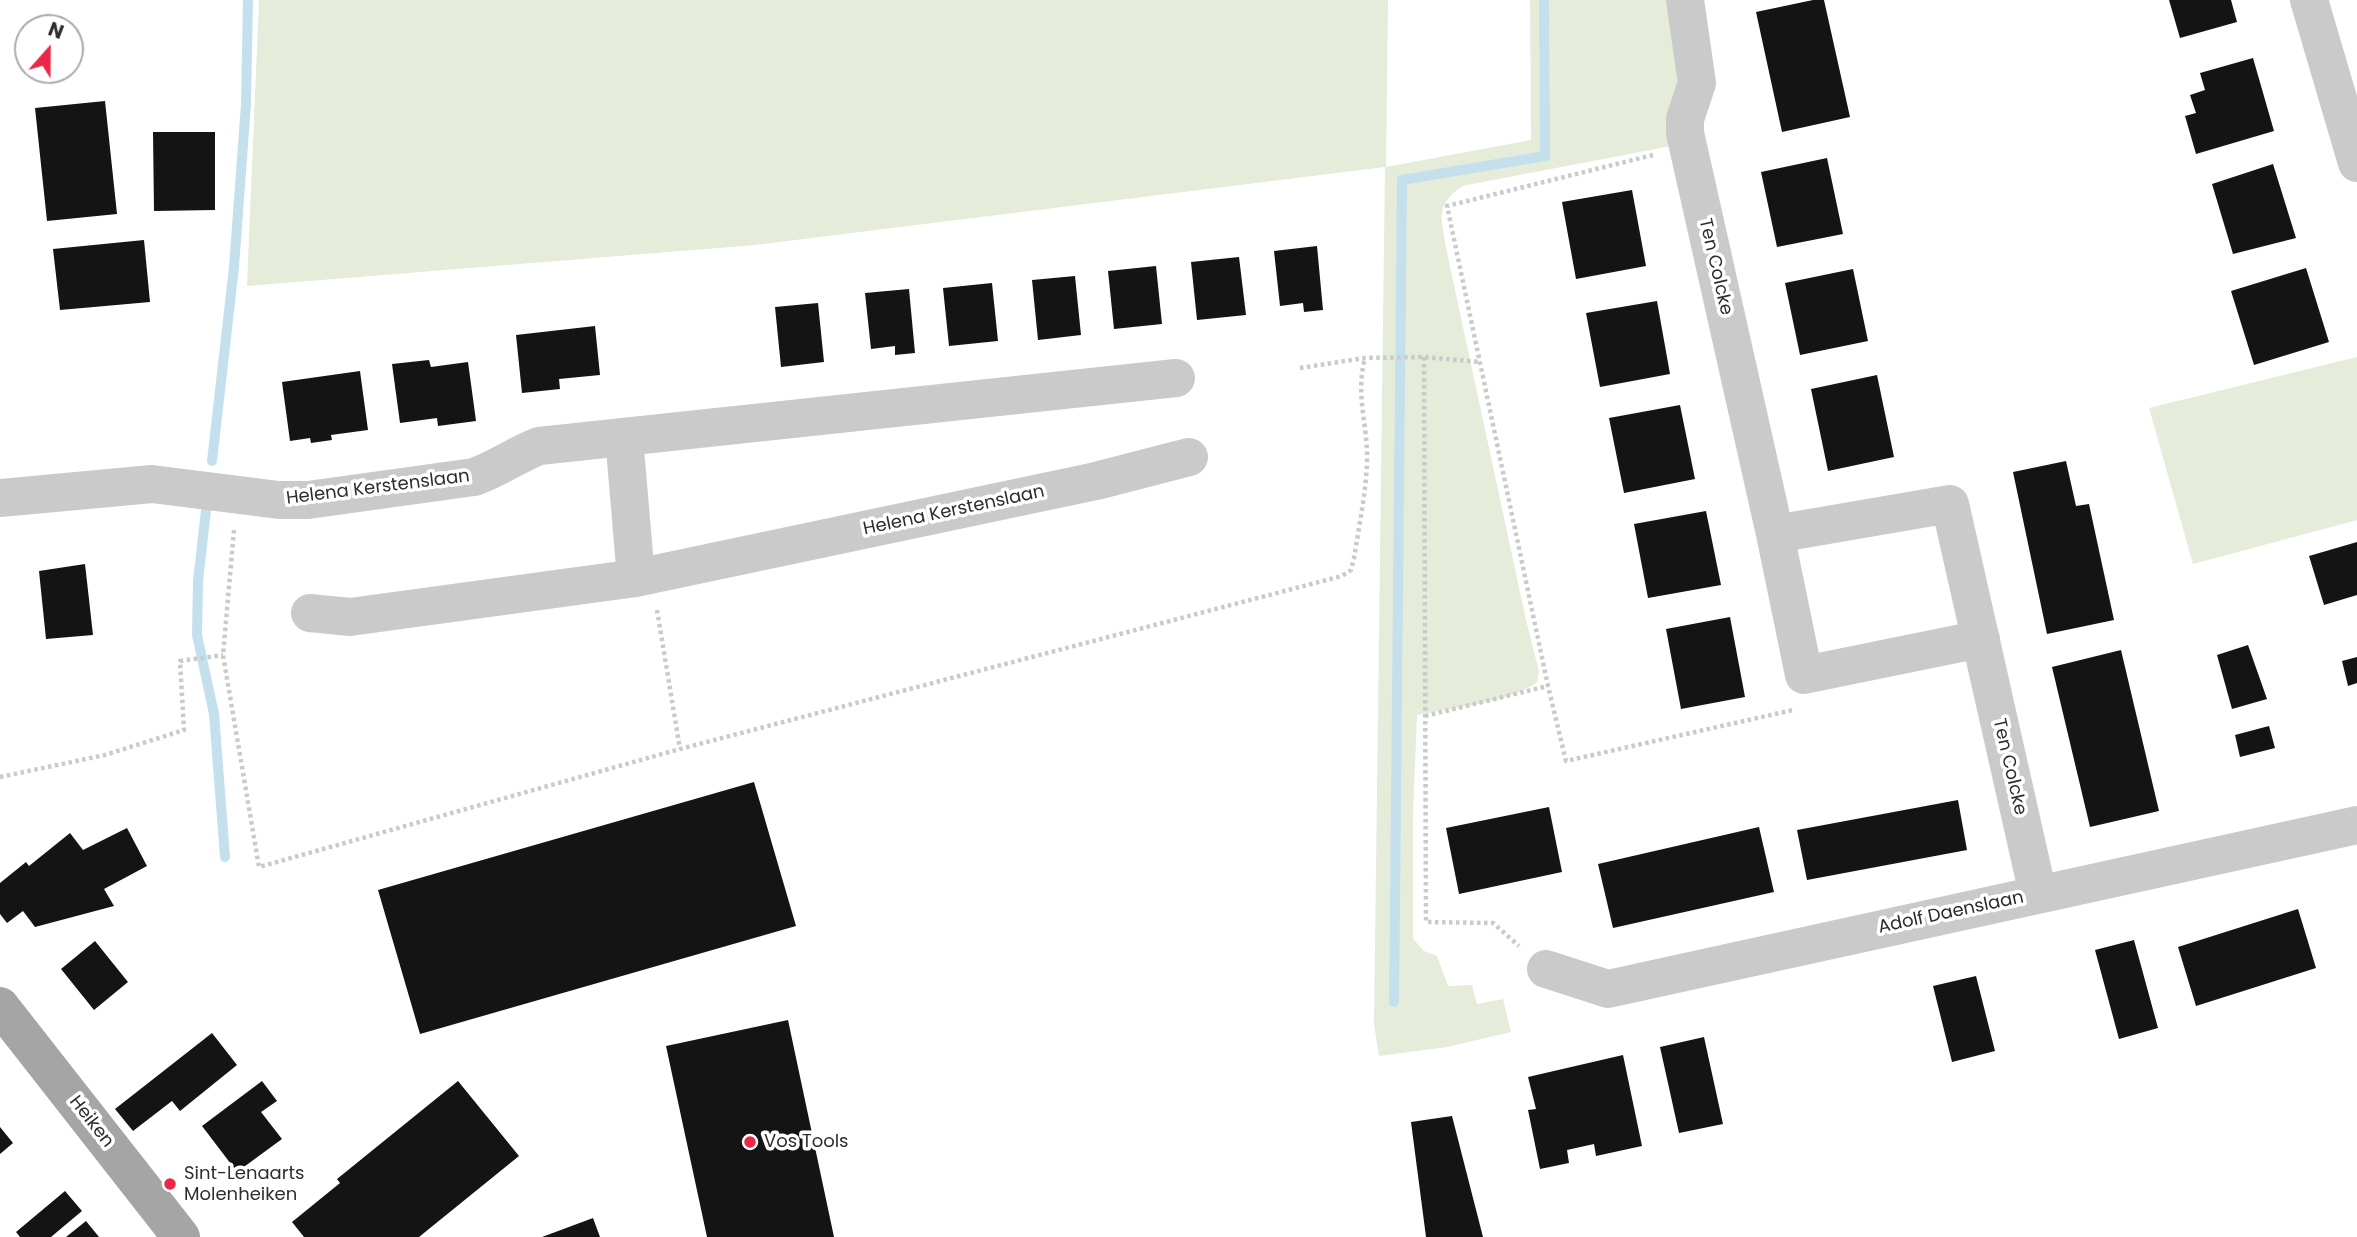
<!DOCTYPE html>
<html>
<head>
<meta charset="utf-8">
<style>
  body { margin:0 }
  #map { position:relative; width:2357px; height:1237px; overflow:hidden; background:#fff; font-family:Poppins,sans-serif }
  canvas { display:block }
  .north { position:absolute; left:14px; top:14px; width:70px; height:70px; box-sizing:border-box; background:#fff; border:2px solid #ababab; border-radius:50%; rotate:21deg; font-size:19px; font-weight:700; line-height:28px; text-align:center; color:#2d2d2d }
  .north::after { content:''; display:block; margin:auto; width:24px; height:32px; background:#ec2745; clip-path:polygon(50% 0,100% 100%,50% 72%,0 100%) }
</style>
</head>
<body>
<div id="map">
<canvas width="2357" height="1237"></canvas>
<div class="north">N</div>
</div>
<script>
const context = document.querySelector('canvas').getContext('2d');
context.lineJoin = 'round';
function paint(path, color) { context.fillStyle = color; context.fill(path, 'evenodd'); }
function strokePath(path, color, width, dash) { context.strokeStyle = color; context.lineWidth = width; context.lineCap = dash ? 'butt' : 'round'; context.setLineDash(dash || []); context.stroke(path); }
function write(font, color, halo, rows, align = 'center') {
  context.font = font + ' Poppins,sans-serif'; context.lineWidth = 7; context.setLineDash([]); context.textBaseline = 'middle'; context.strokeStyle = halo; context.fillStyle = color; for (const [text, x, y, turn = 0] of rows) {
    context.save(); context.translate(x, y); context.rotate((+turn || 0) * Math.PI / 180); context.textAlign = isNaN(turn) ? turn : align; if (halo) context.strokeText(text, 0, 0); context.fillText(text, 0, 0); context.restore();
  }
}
paint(new Path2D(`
  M259,0h1129l-2,167 145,-27 -1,-140h139l12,59 -10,87 -209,40c-28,20 -20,32 -16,62l80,372 13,51 -2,11c-24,20 -88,26 -120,33l-4,100v124l11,12 13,5 11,30 24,-1 5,19 26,-5 8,33 -64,15 -68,9 -5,-32 11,-857 -630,78 -508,41z
  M2357,357v163l-164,44 -44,-156z`), '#e5ecda');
strokePath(new Path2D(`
  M212,461l22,-194 12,-163 2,-104
  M206,510l-8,71 -1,54 17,79 11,143
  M1394,1002l8,-822 143,-24 -1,-156`), '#c5e0ed', 10);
paint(new Path2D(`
  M1813,0h11l26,117 -68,15 -26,-120z
  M2169,0h62l6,22 -57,16z
  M2253,58l21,73 -78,23 -11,-38 11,-3 -6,-18 15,-5 -5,-17z
  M105,101l12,113 -70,7 -12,-113z
  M153,132h62v78l-61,1z
  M1827,158l16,76 -66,13 -16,-75z
  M2273,164l23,74 -63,16 -21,-70z
  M1632,190l14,76 -70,13 -14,-77z
  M144,240l6,62 -90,8 -7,-61z
  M1317,246l6,64 -19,2 -1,-9 -23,3 -6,-55z
  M1239,257l7,58 -49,5 -6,-58z
  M1156,266l6,58 -48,5 -6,-58z
  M2306,268l23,74 -75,23 -23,-74z
  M1853,269l15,72 -68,14 -15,-72z
  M1075,276l6,59 -43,5 -6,-60z
  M992,283l6,58 -49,5 -6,-58z
  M909,289l6,64 -20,2v-9l-24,3 -6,-56z
  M1657,301l13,73 -70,13 -14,-74z
  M818,303l6,59 -43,5 -6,-60z
  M595,326l5,49 -41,4 1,10 -38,4 -6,-58z
  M429,360l2,7 37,-5 8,59 -38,5 -1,-8 -37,5 -8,-59z
  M360,371l8,59 -37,5 1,5 -21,3 -1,-5 -20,3 -8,-59z
  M1877,375l17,82 -66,14 -17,-82z
  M1680,405l15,74 -71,14 -15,-75z
  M2066,461l10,45 13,-2 25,116 -67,14 -34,-162z
  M1706,511l15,74 -73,13 -14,-74z
  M2357,542v53l-33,10 -15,-49z
  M85,564l8,71 -47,4 -7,-68z
  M1730,617l15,80 -64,12 -15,-80z
  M2248,645l19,54 -35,10 -15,-54z
  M2121,650l38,161 -69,16 -38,-160z
  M2357,657v26l-9,3 -6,-25z
  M2269,726l6,22 -35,9 -5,-22z
  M754,782l42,144 -376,108 -42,-144z
  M1958,800l9,50 -160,30 -10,-50z
  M1549,807l13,65 -103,22 -13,-66z
  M1759,827l15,65 -161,36 -15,-64z
  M127,828l20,38 -43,23 10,17 -79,21 -12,-16 -16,12 -7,-9v-31l26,-21 3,4 41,-33 13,17z
  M2298,909l18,59 -120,38 -18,-59z
  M2134,940l24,88 -39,11 -24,-89z
  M95,941l33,41 -34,28 -33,-41z
  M1976,976l19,75 -43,11 -19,-76z
  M788,1020l46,217h-127l-41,-191z
  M212,1033l25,32 -57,46 -8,-10 -39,30 -18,-22z
  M1704,1037l19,87 -44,9 -19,-86z
  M1623,1055l19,91 -46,10 -2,-12 -27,6 2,13 -29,6 -12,-59 8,-1 -8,-32z
  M262,1081l15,20 -16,11 21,27 -45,33 -35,-46z
  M458,1081l61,75 -100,81h-115l-12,-15 48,-39 -3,-4z
  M1452,1116l31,121h-57l-15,-115z
  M0,1127l13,16 -13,11z
  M65,1191l17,20 -31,26h-31l-4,-5z
  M593,1218l7,19h-58z
  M86,1221l13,16h-33z`), '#141414');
strokePath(new Path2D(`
  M1653,155l-206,51 101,480 18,75 227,-51
  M1424,357l2,565 67,1 26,23
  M1300,368l65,-10 59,-1 56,5
  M234,530l-11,125 36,212 421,-118 662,-173 9,-6 3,-12c5,-32 12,-65 13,-97 1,-37 -12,-65 -2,-103
  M657,610l23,139
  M1425,716l123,-30
  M0,777l105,-22 79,-25 -4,-69 43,-6`), '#cacaca', 4.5, [3.5, 3.5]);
strokePath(new Path2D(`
  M1685,0l12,83 -12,36v14l90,401 175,-30 88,390
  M2309,0l48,163
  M624,437l12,141
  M0,498l152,-14 127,16h29l166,-23c23,-8 42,-22 65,-31l637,-68
  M1775,534l29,141 177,-36
  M310,613l40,4 286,-39 460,-97 93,-24
  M1546,969l62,20 749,-164`), '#cacaca', 38);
strokePath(new Path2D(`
  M0,1006l181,231`), '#a5a5a5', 38);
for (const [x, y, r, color] of [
  [750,1142,7,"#ec2745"],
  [170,1184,7,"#ec2745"]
]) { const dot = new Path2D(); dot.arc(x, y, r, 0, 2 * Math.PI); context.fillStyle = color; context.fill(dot); strokePath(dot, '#fff', 2.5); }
write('18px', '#2d2d2d', '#fff', [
  ["Ten Colcke",1715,267,77],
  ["Helena Kerstenslaan",378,488,-7],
  ["Helena Kerstenslaan",954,511,-12],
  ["Ten Colcke",2009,767,77],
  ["Adolf Daenslaan",1951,913,-12],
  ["Heiken",91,1122,52]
]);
write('18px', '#2d2d2d', '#fff', [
  ["Vos Tools",764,1142],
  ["Sint-Lenaarts",184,1174],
  ["Molenheiken",184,1195]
], 'left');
</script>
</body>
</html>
